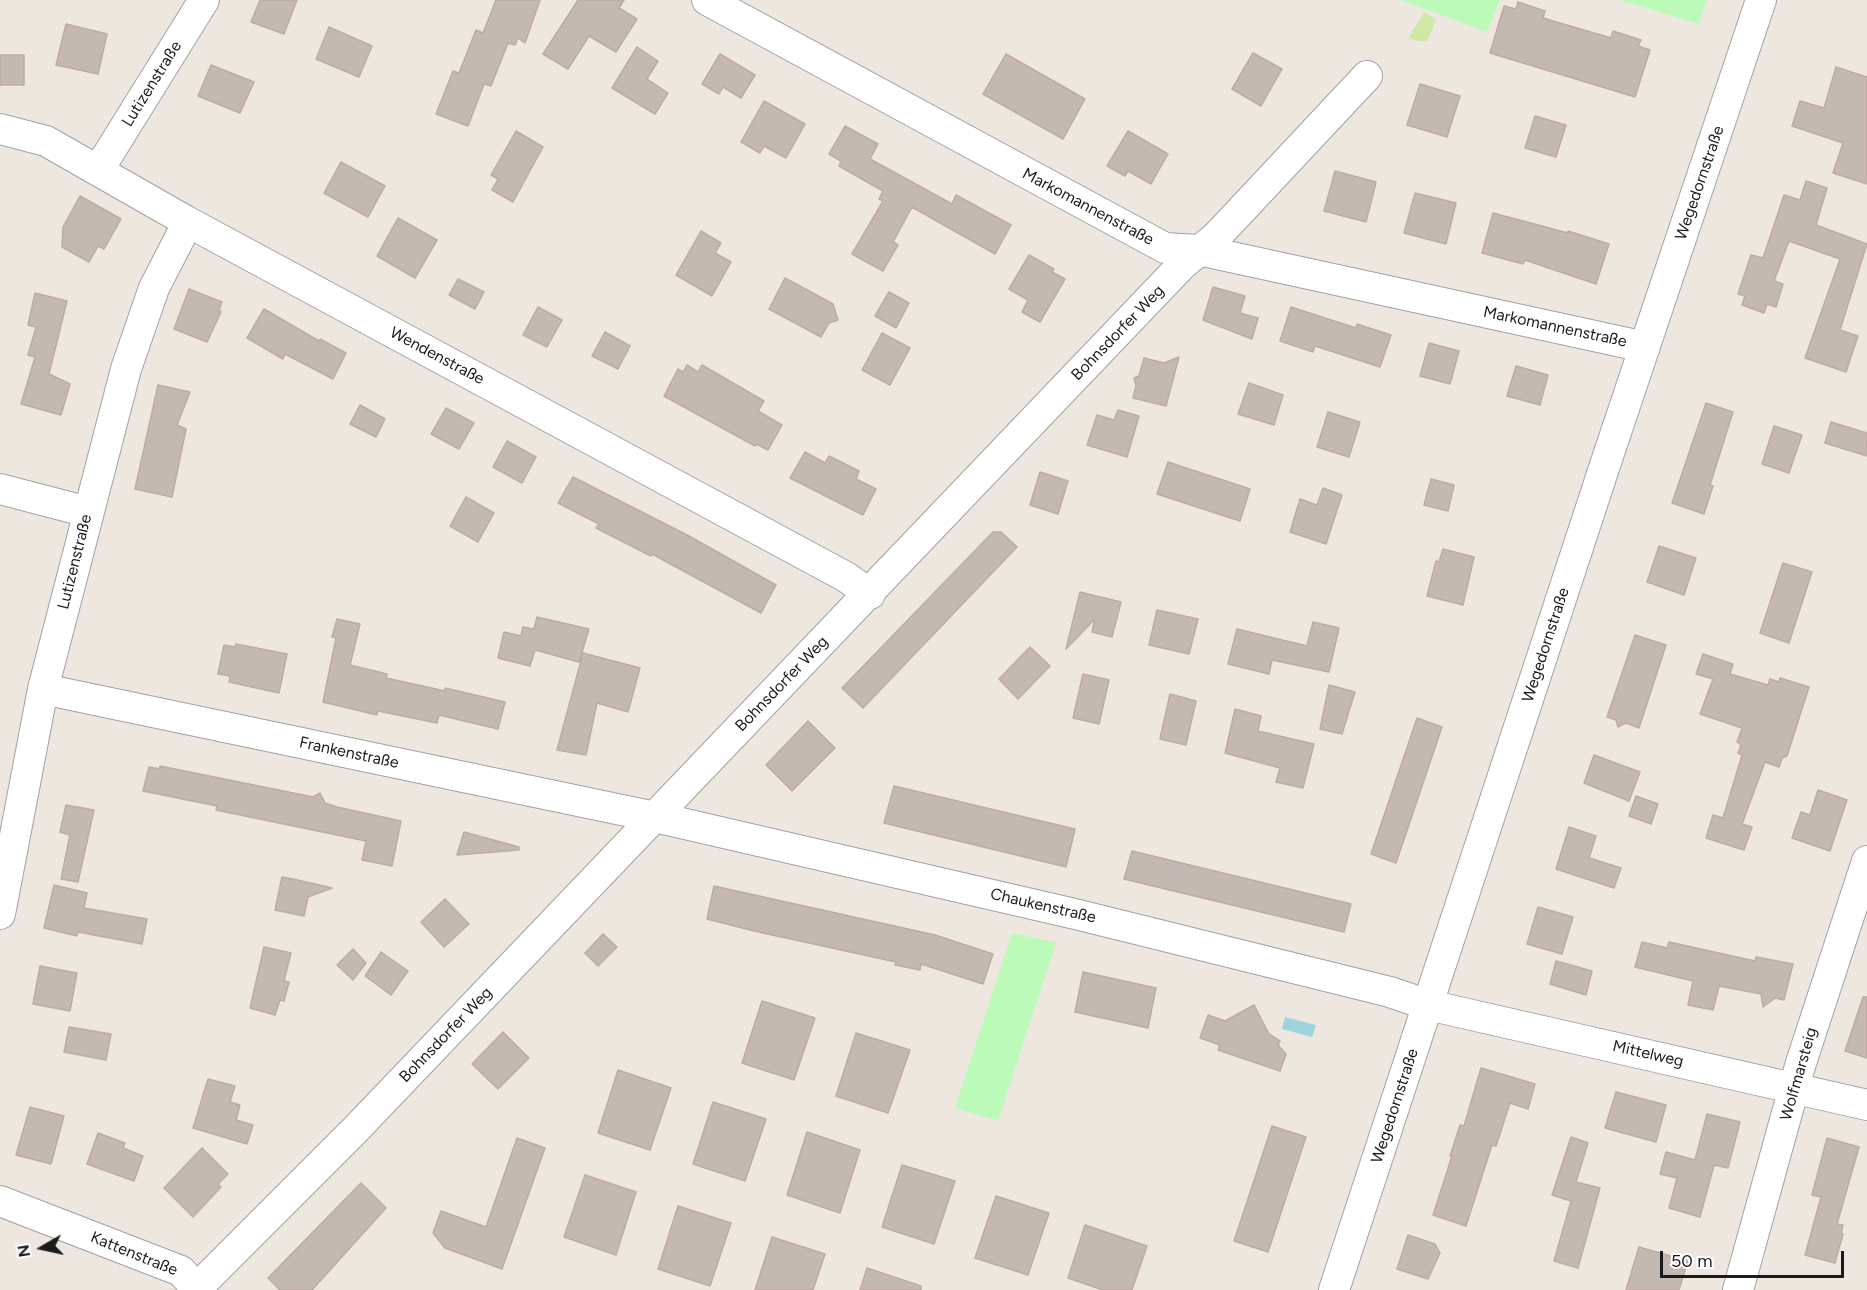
<!DOCTYPE html>
<html>
<head>
<meta charset="utf-8">
<style>
  body { margin:0 }
  #map { position:relative; width:1867px; height:1290px; overflow:hidden; background:#ede7e0; font-family:Figtree,sans-serif }
  canvas { display:block }
  .north { position:absolute; left:12px; top:1218px; width:60px; height:60px; -webkit-text-stroke:4px #fff; paint-order:stroke; rotate:261deg; font-size:16px; font-weight:700; line-height:24px; text-align:center; color:#1b1b1b }
  .north::after { content:''; display:block; margin:auto; width:21px; height:27px; background:#1b1b1b; clip-path:polygon(50% 0,100% 100%,50% 72%,0 100%) }
  .scale { position:absolute; left:1660px; top:1251px; width:184px; height:27px; box-sizing:border-box; border:3px solid #1b1b1b; border-top:0; padding-left:8px; font-size:18px; line-height:21px; white-space:nowrap; color:#1b1b1b; -webkit-text-stroke:4px #fff; paint-order:stroke }
</style>
</head>
<body>
<div id="map">
<canvas width="1867" height="1290"></canvas>
<div class="north">N</div>
<div class="scale">50 m</div>
</div>
<script>
const context = document.querySelector('canvas').getContext('2d');
context.lineJoin = 'round';
function paint(path, color) { context.fillStyle = color; context.fill(path, 'evenodd'); }
function strokePath(path, color, width, dash) { context.strokeStyle = color; context.lineWidth = width; context.lineCap = dash ? 'butt' : 'round'; context.setLineDash(dash || []); context.stroke(path); }
function write(font, color, halo, rows, align = 'center') {
  context.font = font + ' Figtree,sans-serif'; context.lineWidth = 4.5; context.setLineDash([]); context.textBaseline = 'middle'; context.strokeStyle = halo; context.fillStyle = color; for (const [text, x, y, turn = 0] of rows) {
    context.save(); context.translate(x, y); context.rotate((+turn || 0) * Math.PI / 180); context.textAlign = isNaN(turn) ? turn : align; if (halo) context.strokeText(text, 0, 0); context.fillText(text, 0, 0); context.restore();
  }
}
paint(new Path2D(`
  M1424,12l12,8 -9,22 -19,-3z`), '#cde9a3');
paint(new Path2D(`
  M1401,0h99l-13,32z
  M1620,0h87l-8,24z
  M1012,933l44,10 -58,178 -43,-13z`), '#bcfaba');
paint(new Path2D(`
  M1285,1017l31,8 -4,12 -30,-8z`), '#9ed5dc');
const building = new Path2D(`
  M260,0h37l-13,34 -33,-12z
  M496,0h44l-15,43 -7,-5 -3,7 -7,-2 -17,43 -7,-2 -16,42 -32,-12 17,-43 6,2 17,-43 7,3z
  M578,0h46l-5,8 18,11 -21,33 -27,-16 -21,33 -25,-15z
  M1518,2l27,9 -2,7 68,20 2,-7 28,9 -3,6 12,4 -15,47 -145,-44 14,-47 12,3z
  M66,24l41,10 -9,40 -42,-9z
  M329,27l43,19 -13,31 -43,-18z
  M637,47l21,14 -11,18 21,14 -13,21 -43,-26z
  M1253,53l29,16 -21,37 -29,-17z
  M720,54l35,21 -14,23 -18,-11 -4,7 -17,-10z
  M1006,54l79,45 -22,40 -80,-45z
  M0,55h24v30h-24z
  M211,65l43,17 -14,31 -42,-17z
  M1836,67l31,10v107l-34,-11 10,-30 -51,-17 8,-25 24,7z
  M1420,84l40,12 -13,41 -40,-12z
  M764,101l41,23 -19,34 -22,-12 -4,7 -19,-11z
  M1535,116l31,9 -10,32 -31,-9z
  M845,126l33,18 -8,15 82,45 4,-9 55,30 -16,29 -83,-47 -19,35 5,3 -15,26 -31,-17 31,-53 -4,-2 4,-8 -44,-25 2,-5 -12,-7z
  M516,131l27,16 -30,55 -21,-12 6,-11 -7,-4z
  M1128,131l40,23 -17,30 -23,-13 -3,5 -18,-10z
  M341,162l44,24 -17,31 -44,-24z
  M1335,171l41,11 -10,40 -42,-11z
  M1806,181l21,7 -11,37 51,19 -27,86 18,6 -12,36 -41,-14 35,-99 -51,-18 -15,40 9,3 -7,23 -9,-3 -3,9 -22,-8 3,-9 -7,-2 13,-39 12,3 21,-63 16,5z
  M1415,193l41,10 -10,41 -42,-11z
  M80,196l41,23 -17,30 -6,-3 -9,16 -27,-15 1,-20z
  M1493,213l75,20v-2l41,13 -13,40 -71,-24 -2,4 -41,-11z
  M398,218l39,22 -22,38 -38,-22z
  M701,231l20,12 -6,10 16,9 -19,34 -36,-21z
  M1029,255l25,14 -2,3 13,7 -25,43 -18,-10 6,-12 -19,-11z
  M785,278l48,26 5,16 -9,3 -8,14 -52,-28z
  M458,279l26,13 -9,17 -26,-14z
  M1213,287l32,9 -5,17 18,5 -6,21 -49,-19z
  M189,289l33,13 -3,8 2,2 -14,30 -33,-13z
  M889,292l20,11 -13,25 -21,-12z
  M35,293l32,8 -18,73 21,10 -9,31 -40,-11 14,-47 -7,-2 8,-28 -8,-2z
  M538,307l24,13 -15,27 -24,-12z
  M1291,307l65,21 1,-4 34,11 -11,32 -65,-21 -2,6 -33,-11z
  M264,309l55,32 1,-2 26,14 -13,26 -48,-25 -2,5 -36,-21z
  M605,332l25,14 -12,23 -26,-13z
  M882,333l28,15 -20,37 -28,-15z
  M1429,343l30,8 -9,33 -30,-8z
  M1179,357l-13,49 -33,-8 3,-12 -2,-8 5,-2 5,-18 20,5z
  M687,365l11,7 4,-7 62,36 -6,10 24,14 -14,25 -12,-6 -1,2 -91,-50 14,-27 5,3z
  M1516,366l32,9 -8,30 -33,-9z
  M1249,383l34,12 -9,30 -36,-11z
  M158,385l32,7 -13,33 9,4 -14,68 -37,-8z
  M1706,403l27,9 -23,73 3,1 -9,28 -32,-11z
  M360,405l25,14 -9,18 -26,-13z
  M446,408l28,15 -15,26 -28,-15z
  M1118,410l21,6 -12,41 -40,-12 10,-30 17,5z
  M1328,412l32,10 -11,35 -32,-10z
  M1831,422l36,11v23l-42,-13z
  M1774,426l28,9 -13,38 -27,-9z
  M507,441l29,16 -14,26 -29,-16z
  M805,452l20,11 4,-7 30,15 -3,8 20,10 -13,26 -73,-37z
  M1168,462l82,27 -10,32 -83,-27z
  M1040,472l28,9 -10,33 -28,-9z
  M573,477l116,59 87,49 -15,28 -109,-59 -1,2 -55,-28 3,-4 -41,-21z
  M1431,479l23,6 -6,26 -24,-6z
  M1323,488l19,7 -16,49 -36,-12 10,-33 17,6z
  M466,497l28,16 -16,29 -28,-16z
  M993,532h8l16,15 -154,161 -21,-20z
  M1659,546l37,12 -12,37 -37,-13z
  M1443,549l31,8 -11,48 -36,-9 9,-35 3,1z
  M1783,563l29,9 -23,71 -29,-10z
  M1080,592l41,10 -9,35 -20,-5 3,-13 -29,30z
  M1157,610l41,9 -9,35 -40,-9z
  M537,617l52,12 -10,33 -44,-12 -5,16 -32,-8 6,-26 17,4 2,-9 11,2z
  M337,619l23,5 -10,41 37,9 -1,4 59,13v-3l60,14 -7,27 -59,-14 -2,8 -59,-12 -1,4 -54,-13 13,-64 -4,-1z
  M1313,622l26,6 -10,44 -57,-12 -3,14 -41,-10 9,-35 70,17z
  M1635,635l31,10 -27,83 -13,-5 -8,4 -2,-7 -9,-3z
  M236,644l51,10 -8,39 -50,-11 1,-6 -12,-2 6,-29 11,2z
  M1030,647l20,19 -32,33 -19,-20z
  M583,653l57,15 -12,44 -31,-9 -11,52 -29,-5z
  M1703,654l30,10 -3,10 38,11 2,-6 9,3 1,-4 29,9 -22,69 -5,2 -3,9 -14,-5 -23,62 10,3 -8,23 -38,-12 7,-23 10,3 19,-63 -4,-2 3,-8 -4,-3 5,-14 -42,-14 13,-35 -17,-5z
  M1083,674l26,6 -10,44 -26,-6z
  M1329,685l26,7 -13,42 -22,-5z
  M1170,694l26,7 -10,44 -26,-6z
  M1235,709l26,7 -3,15 56,13 -11,44 -27,-6 4,-14 -55,-15z
  M1417,718l25,9 -46,136 -25,-9z
  M808,721l27,27 -43,43 -26,-26z
  M1594,755l46,17 -11,29 -45,-18z
  M160,766l153,31 7,-4 5,10 12,4 64,14 -9,45 -30,-6 4,-19 -150,-31 1,-4 -74,-15 6,-24 11,2z
  M894,786l181,43 -9,38 -182,-44z
  M1818,790l29,10 -17,51 -38,-13 9,-26 9,3z
  M1636,796l22,8 -7,20 -22,-8z
  M66,805l28,5 -16,72 -17,-3 9,-44 -10,-3z
  M1569,827l27,9 -7,22 32,10 -7,20 -58,-19z
  M464,832l55,15v3l-62,5z
  M1132,851l219,53 -7,28 -220,-53z
  M282,877l11,2 39,9 -24,9 -4,19 -29,-6z
  M54,885l33,8 -3,15 63,11 -5,25 -64,-12 -1,4 -33,-8z
  M714,886l221,49 58,19 -10,30 -62,-20 -1,6 -25,-5 1,-3 -142,-31 -47,-12z
  M445,899l24,25 -25,23 -23,-25z
  M1538,907l35,10 -11,37 -35,-10z
  M603,934l14,13 -19,19 -13,-13z
  M1642,942l25,6 2,-6 86,19 1,-4 37,7 -9,36 -9,-2 -12,9 -2,-13 -42,-8 -6,24 -25,-5 5,-24 -58,-14z
  M264,947l27,6 -7,28 5,1 -5,19 -4,-1 -5,15 -25,-7z
  M353,949l13,14 -13,17 -16,-15z
  M381,952l27,19 -17,24 -26,-19z
  M1556,961l36,10 -6,24 -36,-11z
  M40,966l37,7 -7,38 -37,-7z
  M1083,972l73,16 -8,40 -73,-16z
  M1863,997h4v61l-22,-7z
  M762,1001l53,17 -21,62 -52,-17z
  M1254,1005l15,29 11,7 -2,4 8,9 -6,17 -62,-21 2,-5 -20,-7 8,-23 17,6z
  M69,1027l42,7 -5,26 -42,-8z
  M503,1032l26,26 -31,31 -26,-25z
  M856,1033l54,17 -22,63 -52,-17z
  M1481,1068l54,16 -7,25 -18,-6 -14,43 -4,-1 -26,81 -33,-11 19,-59h-2l10,-31 4,1z
  M618,1070l53,18 -21,62 -52,-17z
  M208,1079l27,7 -5,16 10,3 -4,15 17,5 -6,19 -54,-16z
  M1616,1092l50,13 -10,37 -51,-14z
  M713,1102l53,17 -21,62 -52,-17z
  M30,1107l34,9 -13,48 -35,-9z
  M1707,1114l33,8 -12,46 -14,-3 -14,52 -31,-9 8,-30 -17,-4 6,-22 29,8z
  M1272,1126l34,11 -38,115 -34,-11z
  M807,1132l53,18 -20,63 -53,-18z
  M98,1133l27,10 -2,5 20,8 -9,25 -47,-17z
  M1571,1137l17,6 -12,39 24,6 -22,80 -24,-7 17,-60 -19,-6z
  M517,1138l28,10 -43,121 -57,-21 -12,-15 8,-22 45,16z
  M1827,1138l32,9 -22,77 6,1 -2,8 2,1 -8,29 -30,-8 16,-58 -9,-2z
  M202,1148l26,26 -10,10 3,3 -28,30 -29,-29z
  M902,1165l53,16 -21,63 -52,-17z
  M585,1175l51,17 -20,63 -52,-18z
  M361,1183l25,25 -74,82h-32l-12,-12z
  M996,1196l53,17 -21,62 -53,-17z
  M678,1206l53,17 -21,63 -52,-17z
  M1085,1225l62,21 -15,44h-29l-35,-12z
  M1408,1235l27,9 5,9 -12,26 -31,-10z
  M772,1237l53,17 -12,36h-58z
  M1639,1247l49,14 -9,29h-53z
  M867,1268l54,18v4h-61z`);
paint(building, '#c4b8b3');
strokePath(building, '#beaba2', 1.5);
const minor = new Path2D(`
  M707,0l458,248 34,2 446,97
  M0,129l46,12 142,81 658,355 24,17
  M99,169l105,-169
  M0,489l88,23
  M43,689l612,128 420,97 315,78 38,13 439,100
  M0,914l43,-225 83,-320 28,-81 34,-66
  M0,1201l181,70 15,17
  M195,1290l161,-161 826,-864 35,-29 150,-160
  M1334,1290l271,-825 156,-465
  M1738,1290l62,-224 67,-205`);
strokePath(minor, '#a2a2a2', 32);
strokePath(minor, '#fff', 30);
write('16px', '#1b1b1b', '#fff', [
  ["Lutizenstraße",152,84,-58],
  ["Wegedornstraße",1700,183,-71],
  ["Markomannenstraße",1088,207,28],
  ["Markomannenstraße",1555,327,12],
  ["Bohnsdorfer Weg",1118,333,-46],
  ["Wendenstraße",437,356,28],
  ["Lutizenstraße",75,562,-76],
  ["Wegedornstraße",1546,645,-72],
  ["Bohnsdorfer Weg",782,684,-46],
  ["Frankenstraße",349,753,12],
  ["Chaukenstraße",1043,906,13],
  ["Bohnsdorfer Weg",446,1035,-46],
  ["Mittelweg",1648,1054,13],
  ["Wolfmarsteig",1799,1074,-74],
  ["Wegedornstraße",1395,1106,-72],
  ["Kattenstraße",134,1254,22]
]);
</script>
</body>
</html>
